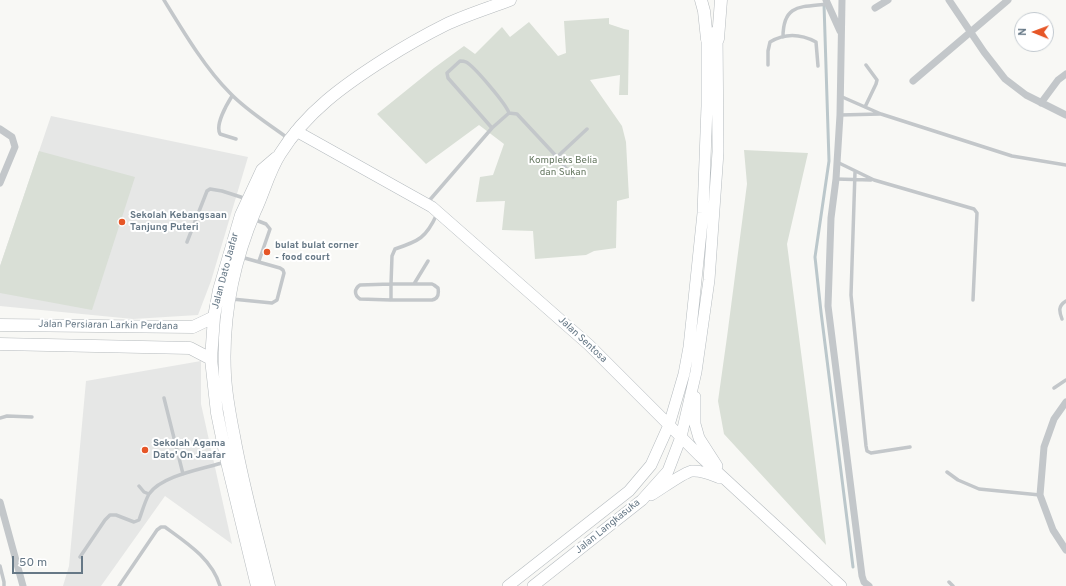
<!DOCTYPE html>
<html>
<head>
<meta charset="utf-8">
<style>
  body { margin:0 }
  #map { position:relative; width:1066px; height:586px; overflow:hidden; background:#f8f8f5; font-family:Overpass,sans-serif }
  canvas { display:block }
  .north { position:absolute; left:1014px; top:12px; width:40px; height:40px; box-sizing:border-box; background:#fff; border:1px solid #c2c9cf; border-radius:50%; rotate:271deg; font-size:11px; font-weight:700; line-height:16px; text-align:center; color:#667886 }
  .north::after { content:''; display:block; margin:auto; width:14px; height:18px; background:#e65627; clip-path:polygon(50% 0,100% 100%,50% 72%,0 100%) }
  .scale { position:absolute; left:12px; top:556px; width:71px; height:18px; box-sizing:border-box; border:2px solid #667886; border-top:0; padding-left:5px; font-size:12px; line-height:14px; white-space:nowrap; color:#667886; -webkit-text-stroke:3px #fff; paint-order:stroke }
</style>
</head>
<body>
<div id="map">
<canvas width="1066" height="586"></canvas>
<div class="north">N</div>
<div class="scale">50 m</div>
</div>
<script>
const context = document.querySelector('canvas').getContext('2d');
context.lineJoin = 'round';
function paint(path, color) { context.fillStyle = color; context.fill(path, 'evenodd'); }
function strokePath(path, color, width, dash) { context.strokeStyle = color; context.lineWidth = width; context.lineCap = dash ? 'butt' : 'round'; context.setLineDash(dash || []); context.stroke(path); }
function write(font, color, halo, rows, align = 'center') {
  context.font = font + ' Overpass,sans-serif'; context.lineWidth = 4; context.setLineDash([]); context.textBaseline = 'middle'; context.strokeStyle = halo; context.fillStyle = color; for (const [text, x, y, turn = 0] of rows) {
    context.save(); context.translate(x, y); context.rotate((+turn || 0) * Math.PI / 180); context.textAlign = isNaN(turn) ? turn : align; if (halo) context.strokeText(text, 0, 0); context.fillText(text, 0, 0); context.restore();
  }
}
paint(new Path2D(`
  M51,116l197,41 -37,124 -13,34 -65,4 -133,-13v-40z
  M201,361v43l31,140 -67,-48 -64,90h-38l6,-20 17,-185z`), '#e6e7e6');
paint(new Path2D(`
  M609,18v6l15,5 5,1 -1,65h-9l1,-20 -30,5 32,46 4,16 3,56 -12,3 -1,47 -22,3 -8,4 -51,4 -2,-28 -31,-1 3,-29 -29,1 4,-25 13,-2 11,-31 -25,-19 -53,39 -49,-50 57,-46 30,-22 11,8 27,-27 8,10 19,-15 29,34 8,-3 -2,-32z
  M744,150l64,3 -21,91 39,301 -102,-111 -6,-33 9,-64 20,-153z
  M39,151l96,26 -43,133 -92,-17v-27z`), '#d9dfd6');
strokePath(new Path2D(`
  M824,4l5,157 -14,96 6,55 32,255`), '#bbc7cb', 3);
const secondary = new Path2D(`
  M296,131l136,76 157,138 111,111 141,130
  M695,397v27l4,14 18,28
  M651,495c9,-5 33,-23 41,-24 10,-1 20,4 28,7
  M508,586l121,-95 22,-26 18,-40 15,-51 5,-27 14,-134 4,-107v-75
  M533,586l109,-86 26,-29 13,-34 15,-65 13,-92 9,-128 -1,-122`);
const primary = new Path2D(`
  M701,0l3,11 3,28
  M718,39l3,-39
  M0,325l193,2 21,-10
  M0,344l190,4 21,11
  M257,586l-30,-124 -10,-49 -6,-54 3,-42 5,-27 22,-75 21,-45 14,-12
  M269,586c-12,-50 -26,-99 -35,-150 -4,-20 -8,-41 -9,-61 -3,-57 8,-112 30,-164 9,-19 14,-40 25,-57 26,-42 64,-69 105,-95 19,-12 40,-24 60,-34 21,-10 44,-17 65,-25`);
strokePath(secondary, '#b5bbbf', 12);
strokePath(primary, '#b6bbbe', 13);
strokePath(new Path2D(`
  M164,0c19,31 41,68 66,93 17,18 39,31 59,46
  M783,37c0,-33 18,-30 44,-33
  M768,65v-14l2,-9c15,-9 31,-8 46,0l2,24
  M232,96c-5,8 -17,29 -12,38l16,5
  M840,96l41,18 131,42 54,9
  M865,107l11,-23 1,-4 -11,-15
  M840,115l40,-1
  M492,128l17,-15 8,1 40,43 30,-28
  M557,157l16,20
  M837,162l37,18 100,29 3,4 -4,87
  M855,172l-4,123 15,151 1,5 4,2 39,-6
  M836,179l35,1
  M428,202l64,-74 -44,-50 -1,-5 13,-12c2,0 4,0 6,1 8,4 40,42 43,51
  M253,219l13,5 4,5 -11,32
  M187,242l20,-51 3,-2 12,2 25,8
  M414,284l14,-23
  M232,299l40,4 5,-3 7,-27 -1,-3 -3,-2 -39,-11
  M391,300h41c6,-1 7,-6 6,-12l-4,-3 -2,-1h-41v16l-31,-1c-6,-4 -6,-10 0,-14l31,-1 1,-28 3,-7c24,-8 31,-11 42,-35
  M1062,319c-3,-8 -4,-13 4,-18
  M1054,388l12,-8
  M164,398l19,76
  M0,418l7,-2 25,1
  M947,472l11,8 21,9 61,6
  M139,486l5,6 5,2
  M80,557l25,-37 5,-5h6l18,7 5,-2c3,-8 6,-19 10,-26 13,-19 55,-25 76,-32
  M0,566l4,16v4
  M949,582l4,4
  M119,586l38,-56 4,-3h4c22,16 47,32 55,59`), '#c3c7ca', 3.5);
strokePath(new Path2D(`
  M826,0l14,31
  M842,0l-2,115 -4,64 -5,39 -3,88 34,270 2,6 5,4
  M949,0l35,52 21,27 21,16 40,20
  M875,8l13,-8
  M913,81l95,-81
  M1041,103l17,-23 8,-6
  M0,129l12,8 3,10 -15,36
  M1066,402l-12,17 -10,28 -4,48 13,35 13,20
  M0,502l23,84`), '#c3c7ca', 7);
strokePath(secondary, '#fff', 11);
strokePath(primary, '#fff', 12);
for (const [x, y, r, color] of [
  [122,222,4,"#e65627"],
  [267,252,4,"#e65627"],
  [145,450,4,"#e65627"]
]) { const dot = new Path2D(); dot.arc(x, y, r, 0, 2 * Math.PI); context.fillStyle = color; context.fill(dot); strokePath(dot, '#fff', 1.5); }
write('10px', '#667861', '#fff', [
  ["Kompleks Belia",563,161],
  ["dan Sukan",563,173]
]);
write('bold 10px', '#667886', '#fff', [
  ["Sekolah Kebangsaan",130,216],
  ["Tanjung Puteri",130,228],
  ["bulat bulat corner",275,246],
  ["- food court",275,258],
  ["Sekolah Agama",153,444],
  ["Dato' On Jaafar",153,456]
], 'left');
write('10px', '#667886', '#fff', [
  ["Jalan Dato Jaafar",226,271,-75],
  ["Jalan Persiaran Larkin Perdana",108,326,1],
  ["Jalan Sentosa",582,340,43],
  ["Jalan Langkasuka",608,527,-39]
]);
</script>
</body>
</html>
